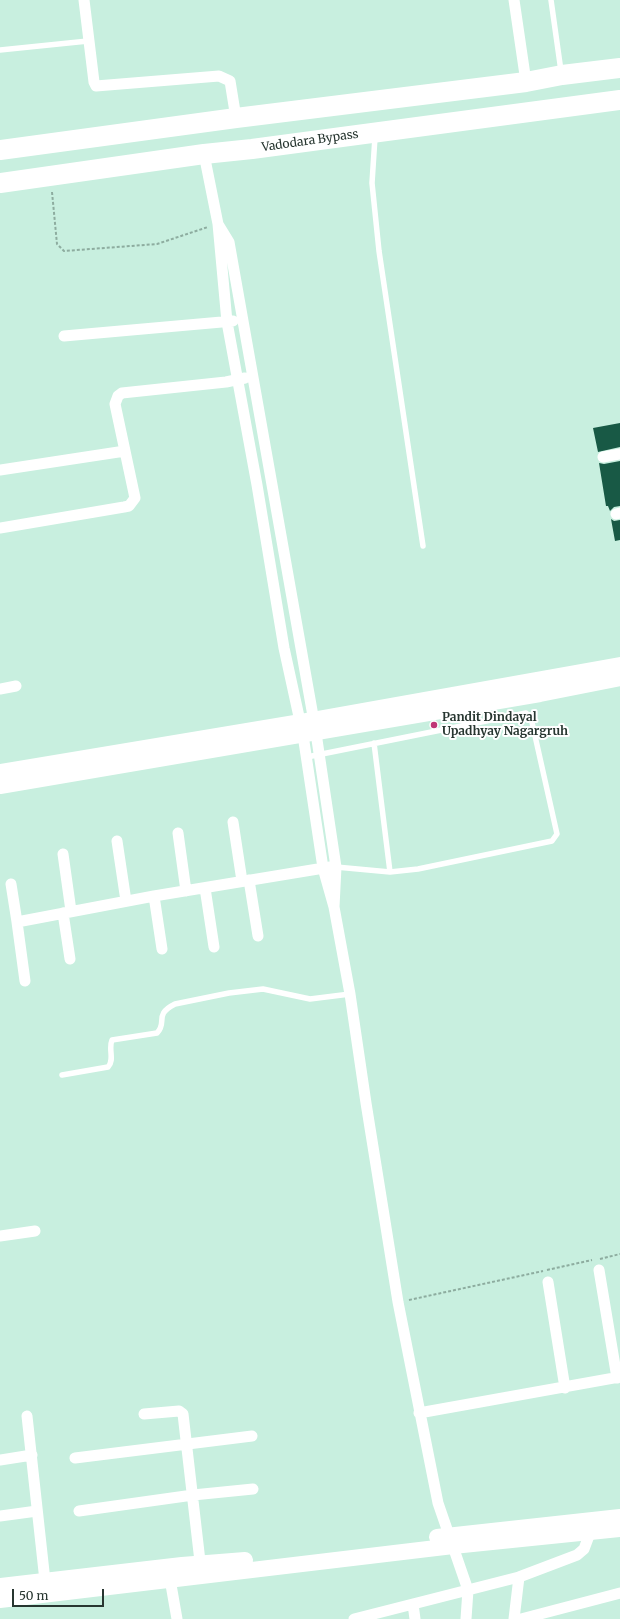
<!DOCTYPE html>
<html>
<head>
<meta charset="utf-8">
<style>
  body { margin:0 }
  #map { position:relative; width:620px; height:1619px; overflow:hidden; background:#c8efdf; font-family:Merriweather,serif }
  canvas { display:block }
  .scale { position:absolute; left:12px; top:1589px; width:92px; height:18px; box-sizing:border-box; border:2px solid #273630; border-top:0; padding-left:5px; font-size:12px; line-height:14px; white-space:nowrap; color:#273630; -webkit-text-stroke:3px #fff; paint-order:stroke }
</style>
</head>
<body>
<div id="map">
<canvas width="620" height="1619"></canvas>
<div class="scale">50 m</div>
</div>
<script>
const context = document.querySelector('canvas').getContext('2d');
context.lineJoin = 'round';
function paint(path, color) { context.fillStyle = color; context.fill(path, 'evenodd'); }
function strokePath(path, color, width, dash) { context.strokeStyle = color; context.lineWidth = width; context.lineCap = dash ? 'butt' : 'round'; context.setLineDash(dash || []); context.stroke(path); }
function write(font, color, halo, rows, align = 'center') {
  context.font = font + ' Merriweather,serif'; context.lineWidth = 4; context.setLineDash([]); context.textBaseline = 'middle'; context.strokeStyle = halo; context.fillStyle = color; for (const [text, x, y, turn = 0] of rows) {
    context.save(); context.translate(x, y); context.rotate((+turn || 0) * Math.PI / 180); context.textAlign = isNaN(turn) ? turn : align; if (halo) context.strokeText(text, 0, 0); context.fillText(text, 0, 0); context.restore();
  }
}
paint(new Path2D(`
  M620,423v24l-22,5 -5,-24z
  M620,461v45l-6,1 -4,4 -2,-5h-2l-7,-43 5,1z
  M611,519l3,2 6,-1v20l-5,1z`), '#185945');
strokePath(new Path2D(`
  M52,192l5,52 7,7 93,-7 51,-17
  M600,1259l20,-5
  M547,1270l45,-10
  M409,1300l134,-29`), '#8dac9f', 2, [3, 2]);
strokePath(new Path2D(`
  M551,0l10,71
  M0,50l88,-9
  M375,137l-3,46 7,68 44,295
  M374,743l16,129
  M307,757l219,-44 5,5 26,116 -5,7 -134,28 -28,3 -54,-5
  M62,1075l46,-8c7,-7 0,-18 4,-27l45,-7c11,-11 -4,-18 18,-29l54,-11 34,-4 47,10 40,-5`), '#fff', 5.5);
strokePath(new Path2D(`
  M84,0l10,82 2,4 123,-10 11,5 6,37
  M514,0l12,82
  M204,154l14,70 9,98 30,163 27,163 19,87 20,133 11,39 2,-40 -20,-134 -87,-491 -11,-18
  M64,336l169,-15
  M603,457l17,-3
  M0,470l125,-19
  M616,514l4,-1
  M0,528l124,-21 5,-1 6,-8 -20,-94 3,-8 4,-3 104,-11 19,-4
  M0,689l16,-3
  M233,822l9,59
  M178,833l8,58
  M117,841l9,60
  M63,854l8,57
  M249,880l9,56
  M11,884l6,38
  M205,888l9,59
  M154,896l8,53
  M334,907l16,87 16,109 32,199 40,201 30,87 -2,29
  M63,913l7,46
  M25,981l-8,-59 137,-26 176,-29
  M0,1236l35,-5
  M599,1270l18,108
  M548,1282l17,106
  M419,1413l201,-36
  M144,1414l35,-3 4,3 18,156
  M27,1416l18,165
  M75,1458l177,-22
  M0,1460l32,-5
  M79,1511l114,-16 60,-6
  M0,1516l37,-5
  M170,1579l7,40
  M413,1604l2,15
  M354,1619l165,-42 58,-22 7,-6 6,-16
  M514,1619l5,-42
  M521,1619l99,-26`), '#fff', 11);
strokePath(new Path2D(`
  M0,772l313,-52 307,-55
  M0,786l540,-92 80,-16
  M437,1537l183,-20
  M0,1586l182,-21 63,-5
  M0,1600l453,-54 167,-17`), '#fff', 16);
strokePath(new Path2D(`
  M0,150l236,-32 290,-36 36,-7 58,-7
  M0,183l204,-29 48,-5 368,-49`), '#fff', 20);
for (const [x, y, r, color] of [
  [434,725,4,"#be3675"]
]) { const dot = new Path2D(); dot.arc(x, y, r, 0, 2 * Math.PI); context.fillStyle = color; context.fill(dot); strokePath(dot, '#fff', 1.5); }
write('12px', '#273630', '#fff', [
  ["Vadodara Bypass",310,141,-8]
]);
write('bold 12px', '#273630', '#fff', [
  ["Pandit Dindayal",442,718],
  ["Upadhyay Nagargruh",442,732]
], 'left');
</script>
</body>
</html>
